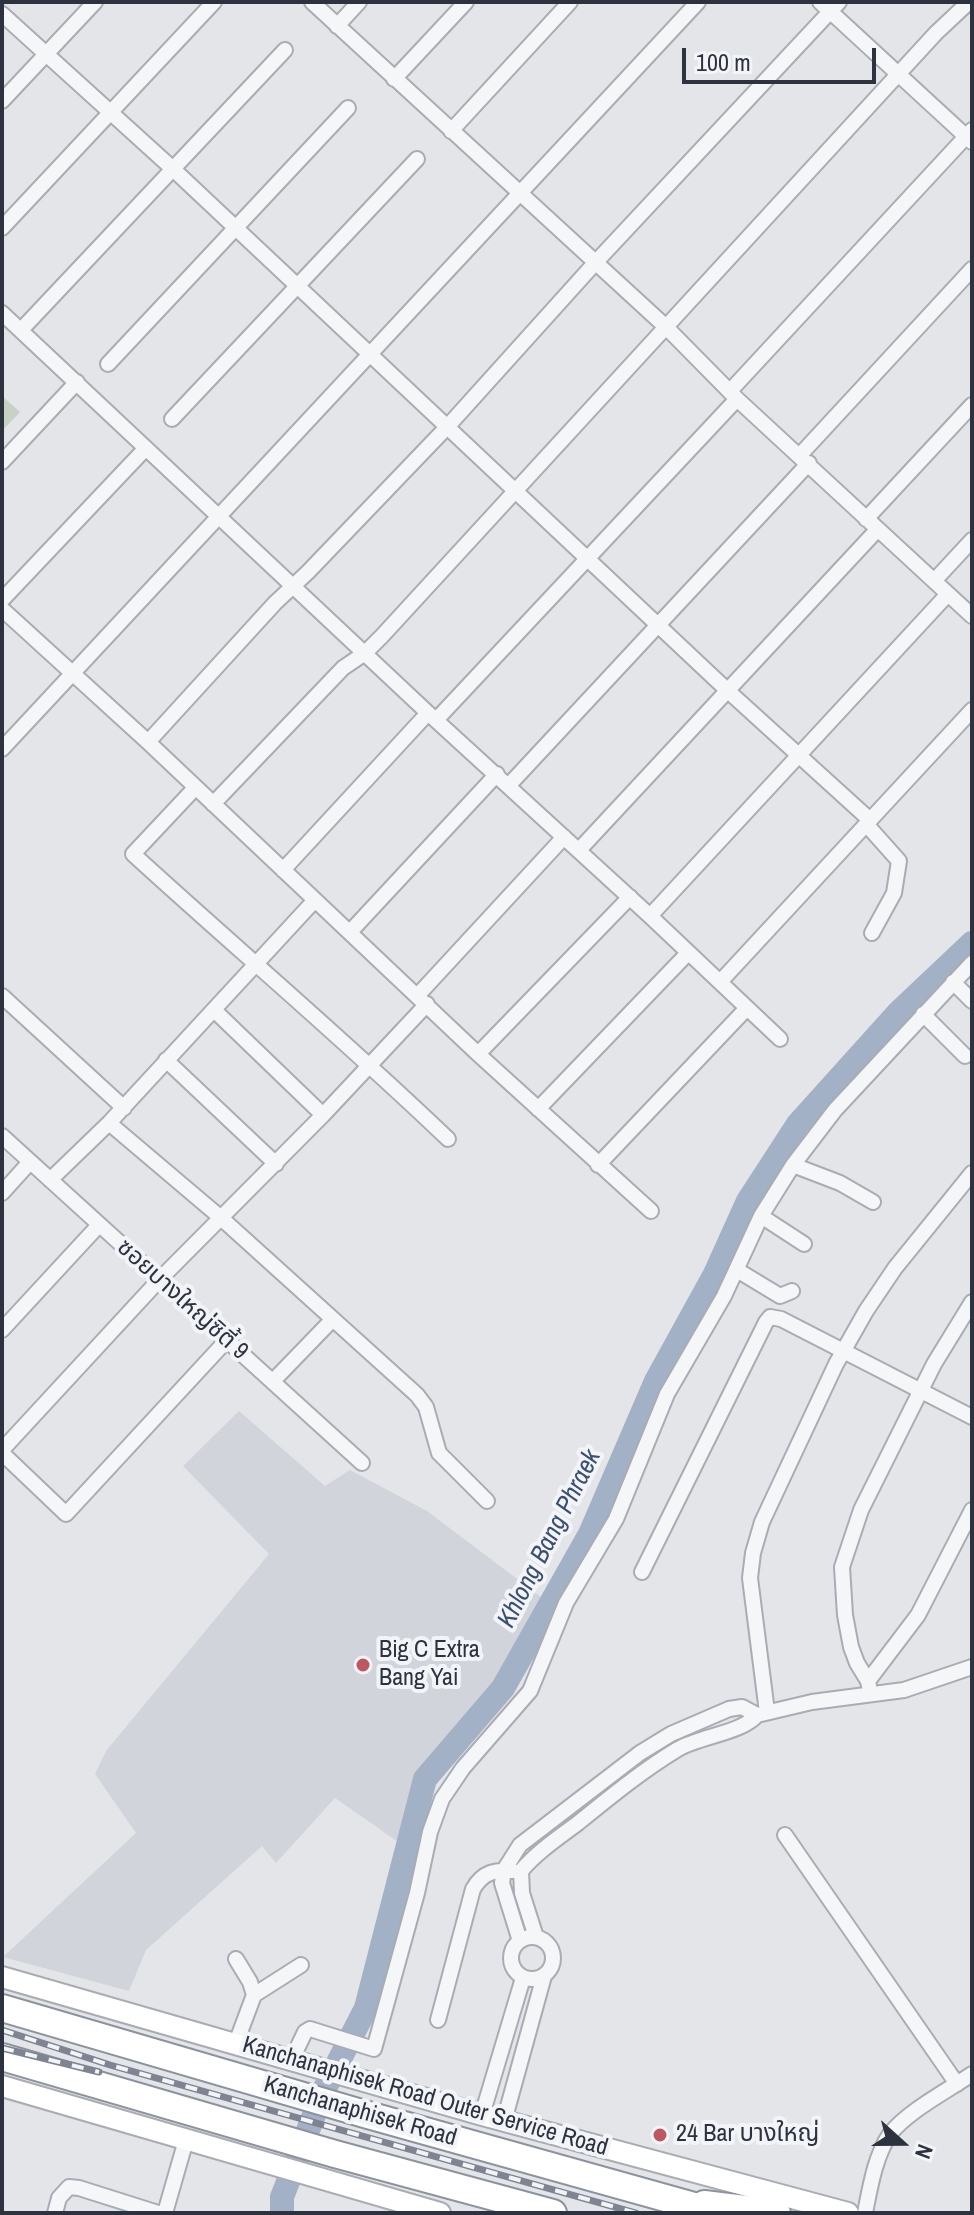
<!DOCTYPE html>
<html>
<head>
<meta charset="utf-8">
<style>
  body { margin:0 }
  #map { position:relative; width:974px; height:2215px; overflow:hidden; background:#e3e5e9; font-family:"Archivo Narrow",sans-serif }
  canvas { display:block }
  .frame { position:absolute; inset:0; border:4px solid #2d323f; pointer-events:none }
  .north { position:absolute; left:862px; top:2103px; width:80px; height:80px; -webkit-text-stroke:6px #f2f4f7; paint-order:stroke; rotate:111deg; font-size:22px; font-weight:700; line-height:32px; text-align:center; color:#2d323f }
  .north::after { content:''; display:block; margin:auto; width:28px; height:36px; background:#2d323f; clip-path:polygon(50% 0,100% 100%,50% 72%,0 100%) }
  .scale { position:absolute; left:682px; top:48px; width:194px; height:36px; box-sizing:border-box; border:4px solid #2d323f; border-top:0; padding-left:10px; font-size:24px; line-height:28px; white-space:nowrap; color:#2d323f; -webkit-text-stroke:6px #f2f4f7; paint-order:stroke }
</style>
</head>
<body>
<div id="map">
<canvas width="974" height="2215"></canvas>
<div class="frame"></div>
<div class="north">N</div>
<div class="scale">100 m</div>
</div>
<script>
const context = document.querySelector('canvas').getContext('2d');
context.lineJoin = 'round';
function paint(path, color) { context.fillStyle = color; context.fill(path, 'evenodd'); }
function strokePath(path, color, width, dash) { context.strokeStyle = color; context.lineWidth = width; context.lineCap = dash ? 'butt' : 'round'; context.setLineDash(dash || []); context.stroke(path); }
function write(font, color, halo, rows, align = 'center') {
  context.font = font + ' "Archivo Narrow","Noto Sans Thai",sans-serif'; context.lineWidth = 8; context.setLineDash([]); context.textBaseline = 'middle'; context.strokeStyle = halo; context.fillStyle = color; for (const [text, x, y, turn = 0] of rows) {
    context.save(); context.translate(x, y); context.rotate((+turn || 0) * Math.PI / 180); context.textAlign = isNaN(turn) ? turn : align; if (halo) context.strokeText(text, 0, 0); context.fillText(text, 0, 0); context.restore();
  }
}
paint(new Path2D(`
  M239,1411l86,75 25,-16 77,41 114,86 -21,65 -101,116 -18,66 -66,-46 -59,65 -14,-17 -116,104 -17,41 -126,-34 133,-124 -41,-59 11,-23 163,-197 -86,-88z`), '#d1d4db');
paint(new Path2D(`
  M2,396l18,16 -18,19z`), '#c7d2c5');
strokePath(new Path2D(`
  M282,2213v-16l41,-105 43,-84 59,-229 78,-91 87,-154 66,-153 59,-107 33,-73 50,-77 100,-111 74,-70`), '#a2b1c5', 24);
const street = new Path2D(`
  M312,2l354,325 71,72 235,217
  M820,2l152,140
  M2,14l171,155 555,522 142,129
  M337,26l22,-24
  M394,79l72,-77
  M2,101l93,-99
  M451,131l119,-129
  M2,228l212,-226
  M2,313l426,400 222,203 130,123
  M21,330l264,-280
  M108,364l240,-256
  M730,391l242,-261
  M172,419l245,-260
  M800,455l172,-186
  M2,462l75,-80
  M866,519l106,-114
  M934,581l38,-41
  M2,600l144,-152
  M2,609l146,133 330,312 173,157
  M437,719l300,-320
  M148,742l127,-139 33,-31 140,-146 147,-163 244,-261
  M2,749l696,-747
  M509,785l300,-322
  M195,788l-62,66c105,96 213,187 315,285
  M213,804l130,-136 22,-15 17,-17 554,-603 33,-31
  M866,824l33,37 -5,32 -22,40
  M579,850l298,-320
  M283,870l145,-157
  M650,916l298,-322
  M350,932l147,-158
  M720,982l252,-272
  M953,982l19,19
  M418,995l146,-158
  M2,996l122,112
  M214,1010l109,105
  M923,1014l42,42
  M478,1054l152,-157
  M166,1060l110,104
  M538,1109l150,-156
  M109,1123l111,94 197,178 9,12 13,46 48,48
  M2,1136l360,327
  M598,1165l149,-157
  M793,1165l47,18 33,19
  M50,1180l59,-57 206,-223
  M2,1193l28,-31
  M761,1216l43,28
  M737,1270l43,26 12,-5
  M2,1330l97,-105
  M273,1381l60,-62
  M2,1450l158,-171 163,-164 104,-111
  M2,1453l64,61 161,-174
  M642,1572l124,-250 4,-5 11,2 191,98
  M868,1681l-11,-18 -6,-16 -6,-32 -3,-48 19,-57 73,-146 38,-62
  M869,1686l-1,-5 50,-66 54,-105
  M767,1712l-17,-134 3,-25 9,-31 74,-158 30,-53 29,-43 77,-95
  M785,1835l172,249
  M511 1958a21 21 0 1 1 42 0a21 21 0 1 1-42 0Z
  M536,1937l-14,-44 -1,-22c16,-19 37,-33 57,-48 32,-26 65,-53 100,-74 22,-13 64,-16 79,-34l55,-13 92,-12 68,-23
  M520,1941l-18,-58 2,-13 16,-25 120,-92 31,-19 58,-25 13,-2 15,8
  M236,1959l14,23 4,13
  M438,2020l35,-131c10,-17 21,-19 40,-18
  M236,2043l18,-48 47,-30
  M292,2059l13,-27 5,-3 64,20 43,-156 13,-61 12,-33 21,-31 67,-77 36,-88 50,-84 51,-125 57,-98 37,-80 32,-51 42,-55 137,-147
  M482,2115l41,-137
  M504,2121l40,-145
  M55,2213l4,-15 10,-11 10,1 79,25
  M165,2213l21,-73
  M865,2213c5,-25 10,-57 25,-79 18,-23 57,-43 82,-60`);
const secondary = new Path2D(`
  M2,1977l480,138 366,98
  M2,2086l438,127`);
const highway = new Path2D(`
  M2,2008l366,107 351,98
  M2,2057l333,97 218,59
  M704,2204l73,9`);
strokePath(street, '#a9acb3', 18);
strokePath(secondary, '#a9acb3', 24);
strokePath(highway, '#8c929e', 30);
strokePath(street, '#f5f6f8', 14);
strokePath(secondary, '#fff', 20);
strokePath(highway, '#fff', 26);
const rail = new Path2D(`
  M2,2030l108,35 526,148
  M2,2048l97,24`);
strokePath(rail, '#7e8491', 7);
strokePath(rail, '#f2f4f7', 4, [12]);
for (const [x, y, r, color] of [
  [363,1665,8,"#bf5760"],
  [660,2135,8,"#bf5760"]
]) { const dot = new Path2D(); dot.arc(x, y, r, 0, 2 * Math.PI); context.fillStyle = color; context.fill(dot); strokePath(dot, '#f2f4f7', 3); }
write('24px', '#2d323f', '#f2f4f7', [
  ["ซอยบางใหญ่ซิตี้ 9",182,1300,42],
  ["Kanchanaphisek Road Outer Service Road",425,2097,16],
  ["Kanchanaphisek Road",360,2112,16]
]);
write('24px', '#2d323f', '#f2f4f7', [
  ["Big C Extra",379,1651],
  ["Bang Yai",379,1679],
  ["24 Bar บางใหญ่",676,2135]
], 'left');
write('italic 26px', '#3b4f6f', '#f2f4f7', [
  ["Khlong Bang Phraek",550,1539,-63]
]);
</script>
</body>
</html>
